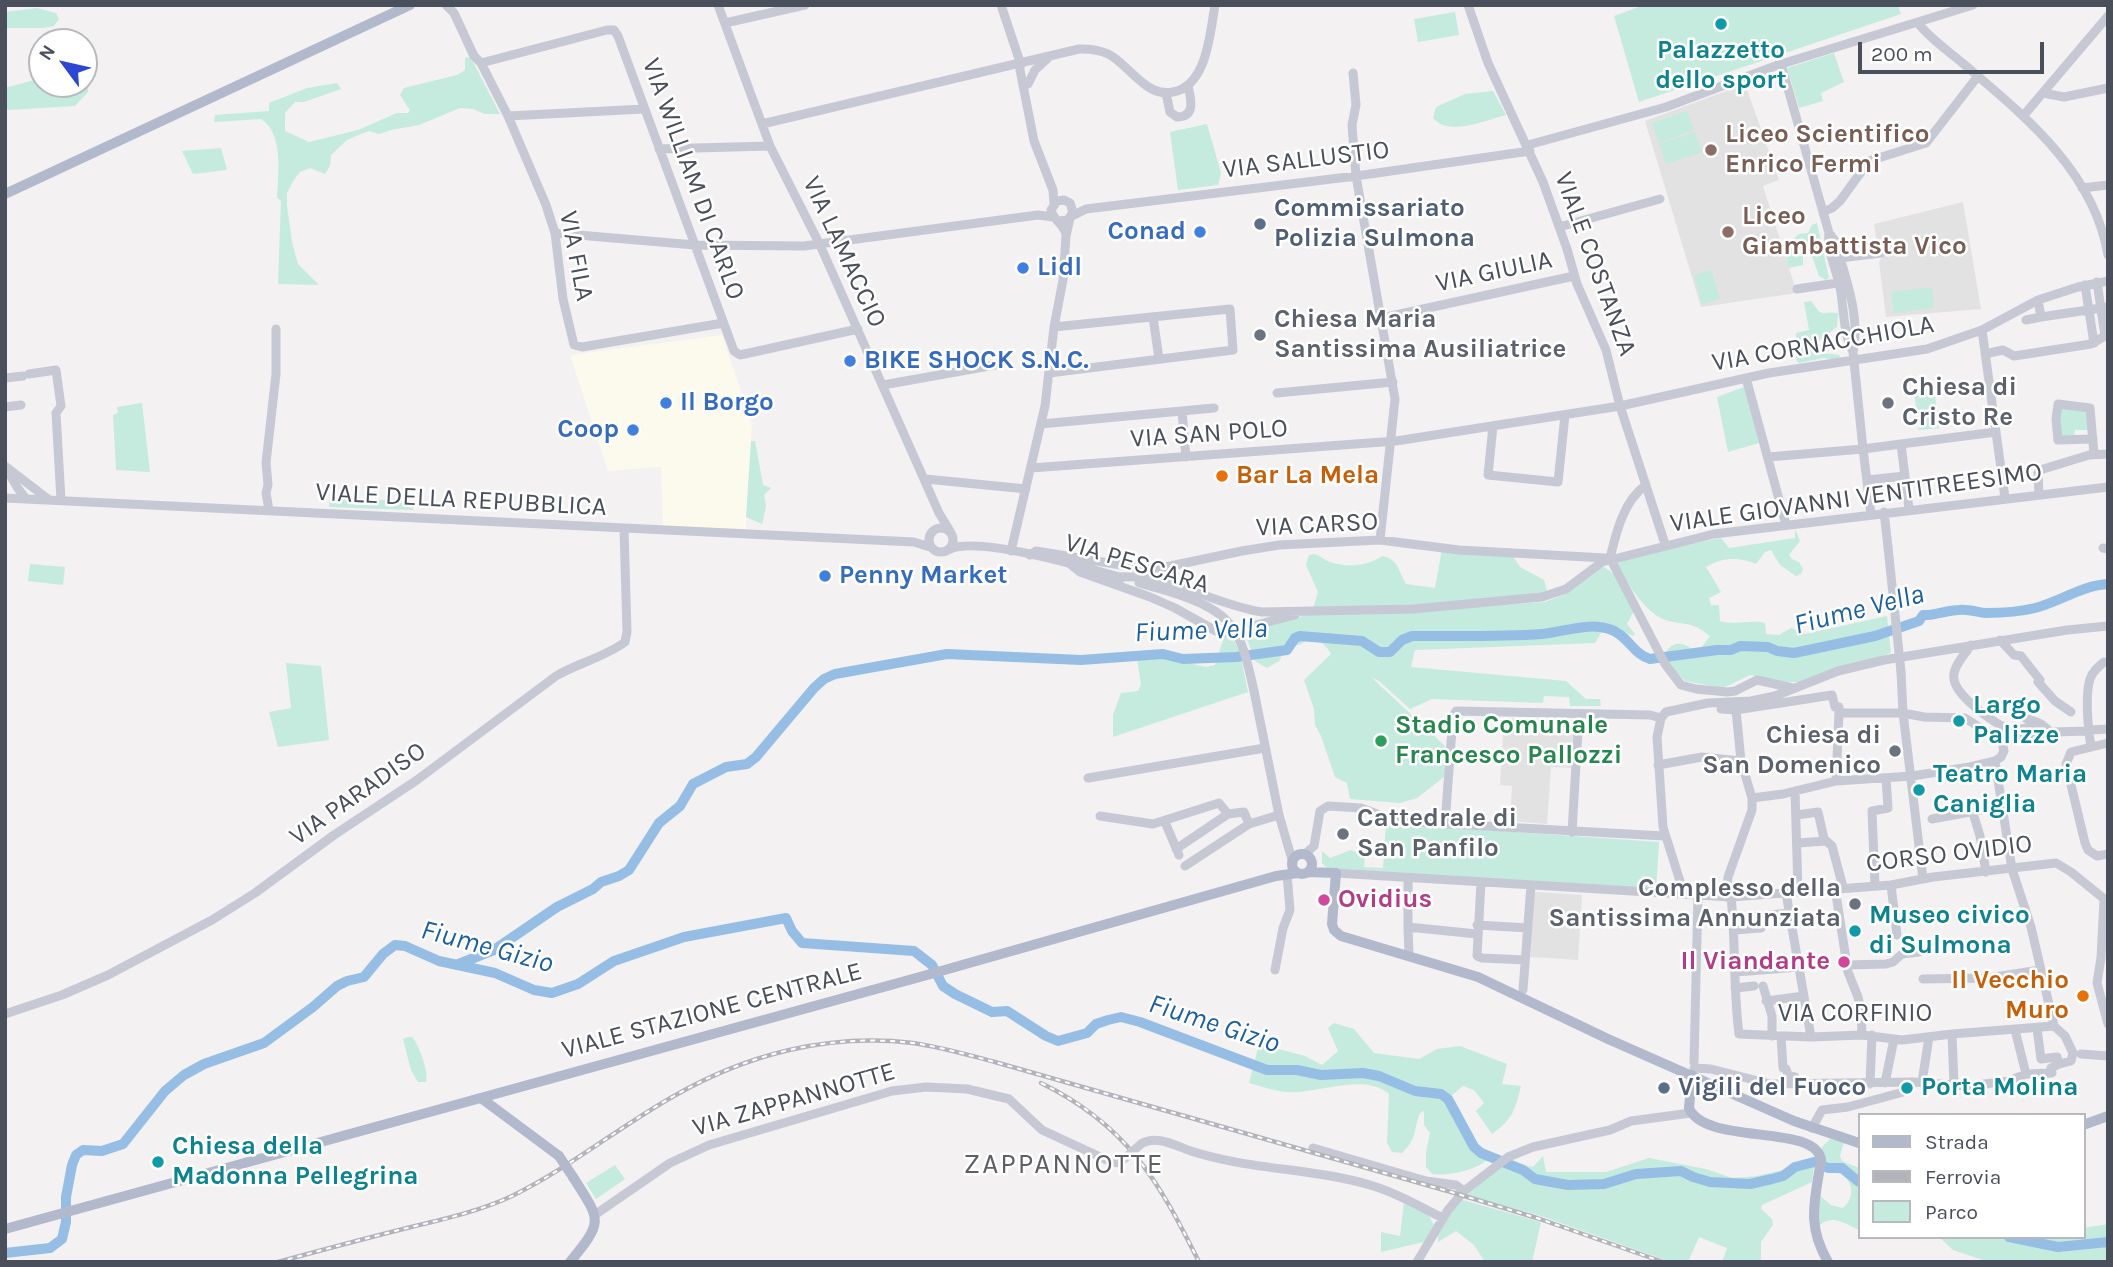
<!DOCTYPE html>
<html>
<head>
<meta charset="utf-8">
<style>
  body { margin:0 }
  #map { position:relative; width:2113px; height:1267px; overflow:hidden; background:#f3f1f1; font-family:Karla,sans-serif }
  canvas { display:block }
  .frame { position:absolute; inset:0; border:7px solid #4a4f5c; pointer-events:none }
  .legend { position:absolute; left:1858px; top:1113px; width:228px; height:126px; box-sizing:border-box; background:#fff; border:2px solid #b7b9be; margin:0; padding:9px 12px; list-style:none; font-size:21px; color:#4a4f5c }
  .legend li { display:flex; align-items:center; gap:14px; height:35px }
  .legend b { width:35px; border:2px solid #b7b9be }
  .north { position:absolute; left:28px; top:28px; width:70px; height:70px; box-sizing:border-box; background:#fff; border:2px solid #b7b9be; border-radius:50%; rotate:303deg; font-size:19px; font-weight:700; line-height:28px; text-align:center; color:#4a4f5c }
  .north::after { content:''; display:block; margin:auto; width:24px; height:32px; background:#2c48d2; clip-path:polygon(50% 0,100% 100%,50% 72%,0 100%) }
  .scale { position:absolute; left:1858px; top:42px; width:186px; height:32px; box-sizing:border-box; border:4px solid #4a4f5c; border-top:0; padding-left:9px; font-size:21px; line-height:24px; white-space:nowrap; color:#4a4f5c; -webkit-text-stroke:5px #fff; paint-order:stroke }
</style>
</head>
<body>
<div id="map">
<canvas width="2113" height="1267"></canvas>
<div class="frame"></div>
<ul class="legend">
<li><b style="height:9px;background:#b3b9cc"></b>Strada</li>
<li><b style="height:9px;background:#b3b4ba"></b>Ferrovia</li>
<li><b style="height:19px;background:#c4ebde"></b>Parco</li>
</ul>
<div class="north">N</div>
<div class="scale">200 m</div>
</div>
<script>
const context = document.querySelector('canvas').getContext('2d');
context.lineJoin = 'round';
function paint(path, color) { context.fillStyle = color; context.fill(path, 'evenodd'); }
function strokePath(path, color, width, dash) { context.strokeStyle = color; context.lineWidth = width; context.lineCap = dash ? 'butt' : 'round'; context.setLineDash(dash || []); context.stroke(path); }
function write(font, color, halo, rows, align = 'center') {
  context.font = font + ' Karla,sans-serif'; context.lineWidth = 5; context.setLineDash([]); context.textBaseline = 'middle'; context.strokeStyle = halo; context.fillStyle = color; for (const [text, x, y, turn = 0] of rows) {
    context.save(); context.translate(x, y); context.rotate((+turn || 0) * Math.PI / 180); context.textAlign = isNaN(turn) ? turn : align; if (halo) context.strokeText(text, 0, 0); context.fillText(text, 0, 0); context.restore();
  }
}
paint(new Path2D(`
  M722,335l30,89 -6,105 -83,-3 -2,-59 -53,4 -38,-116z`), '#fbfaed');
paint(new Path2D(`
  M1745,84l34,96 -16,6 34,107 -96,14 -56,-186z
  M1963,202l18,107 -95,8 -7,-55 3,-5 -1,-8 -4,-4 -3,-21z
  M1504,718l70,3 -3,47 -20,-1 -4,57 -37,-3 2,-35 -12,-1z
  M1534,892l48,3 -4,65 -48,-3z`), '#e3e2e2');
paint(new Path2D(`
  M1644,5h254l3,9 -262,88 -25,-86z
  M37,8l19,5 3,6 -5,7 -10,2h-39v-16z
  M1455,12l4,23 -41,7 -4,-23z
  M1834,53l10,29 -23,11 2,8 -24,7 -12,-40z
  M467,57l4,1 29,56h-15l-12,-5 -13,-1 -41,17 -28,5 -12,4 -10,-3 -8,3 -14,6 -16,15 -1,11 -5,8 -15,-6 -10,4 -7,9 -6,12v13l5,36 6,22 21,21 -41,-1 3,-83 -4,-3c1,-23 7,-65 -16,-79l-47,3 1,-7 54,-4v-8l38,-15 30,-5 4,6 -37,13h-9l-10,11v18l24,11 49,-12 39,-17h11l2,-3 -10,-15 4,-7 53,-13 8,-5v-12z
  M84,75l4,5v12l-13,14 -67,4 -3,-6v-16l3,-1 34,-9v6h42z
  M1493,91l13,24c-20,5 -58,22 -73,3l3,-11 29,-13z
  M1687,111l7,19 -35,13 -7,-20z
  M1207,124l14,49 -3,12 -40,5 -8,-58z
  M1695,132l7,20 -36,12 -7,-20z
  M221,148l6,22 -34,4 -11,-23z
  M1817,223l12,55 -3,2 -7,-4 -6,-17 -5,-8 -5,2v12l-14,3 -6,-20 16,-14 9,-1 4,-8z
  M1711,270l9,29 -18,5 -8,-29z
  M1932,287l2,21 -40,5 -3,-21z
  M1811,301c12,16 6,11 27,12l-1,14 -19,14v8l5,4 16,2 1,2 -3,3 -14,-2 -24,5 -3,-3v-27l13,-3 -5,-28z
  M1744,387l15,56 -31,9 -11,-55z
  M1934,388l5,40 -20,2 -5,-39z
  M142,403l8,69 -34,-2 -3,-55 5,-2 -1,-6z
  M2061,407l28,4 1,19h-15l-1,6h-13l-2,-17z
  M751,441h4l8,44 8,3 -7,7 2,11 -4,18 -16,-7z
  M330,497l84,5 -1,8 -84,-3z
  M1795,529l5,12 -11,14 3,4 7,3 4,7 -2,5 -5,2 -16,-11 -9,-15 -6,2 -9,12c-17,-7 -34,-7 -50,3l15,25 -12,6 2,7h8l1,16c15,5 30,-2 45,2l1,11 13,1 12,-7 14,6 82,-18 4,37 -85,29h-18l-38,-7 -27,13 -38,-7 -16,-16 -3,-13c8,-11 17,-10 27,-2l8,-2 9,-12c-20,-15 -20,-10 -41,-15 -23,-5 -45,-42 -54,-62l106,-21 8,10 66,-10z
  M1442,549l71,7 7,11 24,13 3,10 -6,4 -89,11 -139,4 5,-17 -12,-27 3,-10c10,-3 12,4 21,7 17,6 38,4 52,-6 17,3 16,15 24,28l29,4z
  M30,564l35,3 -2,18 -35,-4z
  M1604,567l13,9 17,35 -7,13 8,10 -2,2 -15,-6 -17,3 -6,10 -180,7 -4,17 155,14 20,18h14l1,7h-31l-1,-9 -25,-1 -1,7 -111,-4 -22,10 -31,-28 -8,-4 75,70 -2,30 -27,21 -17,5 -50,-4 -3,-16 -12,-6 -14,-41 -6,-11 -1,-16 -10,-29 27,-26c-6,-11 -10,-12 -21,-15l-11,6 -12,1 -8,15 -12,7 -12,-7 -11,-30 70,-18 130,-4 101,-7 18,-7 31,-26z
  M1232,635l8,18 8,39 -135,45v-22l8,-22 17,-2 3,-7 -4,-26 23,-2 46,11 9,-2 9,-28z
  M286,663l35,3 8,74 -51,7 -9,-35 22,-4z
  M1386,823l273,19 -3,48 -329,-22 -5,-5v-12l8,7 21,-8 14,6 -1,11 19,1z
  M1334,1023l20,6 20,24 45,6 18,-10 23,-3 47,18 -5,20 19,2c-6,24 -8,33 -29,48l-16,-23 8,-8 -10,-13 -11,-4 -17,14 26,49 15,11c-13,11 -39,16 -55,14l-6,-7v-14l4,-20 -6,-8v-14l-4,2c-7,18 -2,24 -18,40l-10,-1 -5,-9 2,-49c-24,-22 -72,0 -102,-2 -13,-1 -26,-6 -38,-9l10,-39 46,12 17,9 16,-14 -10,-23z
  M408,1037h4c7,7 17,36 14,45h-8l-7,-12 -8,-31z
  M1830,1139l14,3 -4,14 2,5 17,7v62c-15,-7 -28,-17 -41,-3l1,-32 12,10 12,3c12,-10 11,-27 -3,-34 -5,-3 -12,-3 -18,-4v-23z
  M1543,1156l3,16h60l43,-14 57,11 26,9 25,-2 26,-6 32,-13 -3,25 -50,23 -1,4 11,10 1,6 -12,17v20h-39l5,-14 -28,-11 -11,25h-17l-133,-47 -74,-20 44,-33 25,5z
  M615,1165l10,14 -29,20 -10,-16z
  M1459,1199l82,23 -9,40h-47l-11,-17 -18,-14 -18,11v-7z
  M1404,1202l25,14 5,9 -10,17 -43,10v-20l19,4z
  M2108,1224v38h-119l-36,-12 -14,-13h144v-9z`), '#c4ebde');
strokePath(new Path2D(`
  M456,965l38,-15 63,-43 36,-18 8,-7 18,-6 10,-6 30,-47 21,-17 13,-22 33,-17 21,-3 9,-7 58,-69 10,-9 11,-5 112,-20 134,6 82,-6 20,5 53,-2 51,-7 8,-12 5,-2 62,5 17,11h11l12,-12 10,-4c43,0 87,1 130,-2 23,-2 47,-13 70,-4 16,6 21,24 38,29l67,-9h14l9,-4 28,1 9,4 17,2 81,-17 44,-15 4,-6c12,1 23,-5 36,-5 9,-1 18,2 27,3 17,0 33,-1 49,-5 24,-6 48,-23 73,-24
  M2009,1237l49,10 50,-5
  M5,1253l45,-5 12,-9 4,-17v-25l6,-32 4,-10 7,-5 19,1 21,-7 42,-53 19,-16 20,-11 60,-21 49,-36 24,-21 10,-5 17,-4 19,-23 12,-9 10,1 34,15 56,12 39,17 18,3 26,-9 36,-23 70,-24 102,-19 6,13 10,12 112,8 18,14 11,21 12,8 37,18 15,-1 39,25 12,5 29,-8 9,-9 12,-4 13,-3 19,5 127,48h30l24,5 42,-2 16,3 36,15 26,3 7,5 6,11 20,37 7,6 42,17 12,9 33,6 36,-1 32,-10 45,-3 12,6 17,5 40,2 22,-5 11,-3 12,-9 19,-5 14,6h14l17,14`), '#96bee4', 10);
strokePath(new Path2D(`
  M446,5l8,8 20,43 7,7 27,53 38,89 9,28 8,66 11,46 8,2 141,-24
  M718,5l52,141 50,99 119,268 11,18
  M1001,5l19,57v8l14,71 19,49 1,14
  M1468,5l20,58 55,119 24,67 10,35 29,66 14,56 45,138
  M725,23l80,-18
  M1918,23c12,16 32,29 48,43 60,51 128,106 142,189
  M481,63l126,-33h7l4,6 116,315 6,4 118,-26
  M1781,64l48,169c-2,18 7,36 11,54 4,21 3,46 13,65
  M1353,73l3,32 -4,20 4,51 39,223 -15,141
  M1028,84l7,-14 13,-12
  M1166,93l4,19 7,5c19,0 14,-18 11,-31
  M2043,93l21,4 44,-9
  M2024,115l84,-99
  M508,116l136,-7
  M762,124l317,-75c35,-1 39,14 64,34 8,7 19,11 30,9 34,-6 37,-59 42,-87
  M1528,145l138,-38 112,-42 195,-60
  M659,149l111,-3
  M2082,188l26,-3
  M1823,212l9,-4 8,-7 29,-40 57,-18 52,-67
  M1072,216l14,-7 270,-33 174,-25
  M1059,221l9,-1 5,-8 -3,-9 -6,-3 -7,1 -6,9c2,10 12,13 15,24
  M1559,227l101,-28
  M555,233l140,12 109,1 234,-31 15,2
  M1840,258l41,-5
  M2097,282l8,54 3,-1
  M2085,285l9,58
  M1797,289l47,-7
  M2038,300l3,17 67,-10
  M1153,317l6,42
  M1382,318l192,-42
  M2026,320l15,-3
  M1982,330l23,168
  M1985,354l18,-4 11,6 77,-12 14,-8
  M1049,373l184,-23 -3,-41 -176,18
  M29,374l27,-4 5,36 -5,7 5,87
  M5,378l18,-2
  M1746,378l40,147
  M883,385l112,-20
  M1277,393l116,-11
  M5,407l16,-2
  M1182,411l4,46
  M1041,424l173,-16
  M1493,426l-5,49 70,7 7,-67
  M2093,439l-35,1 -2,-21 2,-15 32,4 4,46
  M1901,444l95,-12
  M1768,457l95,-8 -10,-97c8,-35 -8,-76 -18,-111l-6,-8
  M5,466l43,33
  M1031,468l365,-27 224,-35 149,-33 158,-24 55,-19 56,-30 40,-13 30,-6
  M8,471l9,16 9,12
  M926,479l100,10
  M1867,480l38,-4
  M2039,495l-1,-22 2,-3 49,-15 19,-1
  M5,498l909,44 16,5
  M269,510l-3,-17 2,-8 -2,-22 10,-89v-45
  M1884,512l4,35
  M1871,514l-8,-65 38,-5 8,65
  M929 540a12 12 0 1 1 24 0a12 12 0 1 1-24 0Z
  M2103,548l5,1
  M950,549c30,-13 138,19 172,29
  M1011,551l34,-145 9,-79 9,-47 3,-44 4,-18
  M1030,555l6,-4 103,17h22l81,-17 37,-6 101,-5 79,10 146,8
  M1610,558l55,106 16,21 15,4 31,3 8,-1 22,-11 36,8
  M1610,558c6,-24 13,-57 36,-73
  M1070,564l10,8 70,25 25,11 41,23 8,2 71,-18
  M1118,577c50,-4 96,28 144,35l151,-3 129,-12 24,-8 36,-27 112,-28 394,-47
  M1139,583l32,9
  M2000,640l14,15 7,1 19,24 -2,2 17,19 16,11
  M1971,645c-5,8 -16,19 -17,29 -4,19 38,47 53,55l6,2 28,-7 10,8
  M1901,672l2,41 20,166
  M1254,691l25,124 14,48
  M2017,704l8,14 14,5
  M1721,709l15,1 96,-15 3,12h4v6l-3,68
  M1839,713h64l21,4 41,1 37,24
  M2089,730l19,-1
  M2002,742l49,-10 38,-1
  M2108,743l-37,9 -5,12 19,79 3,7 9,6 11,-2
  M2091,746c-3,-16 -6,-51 -1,-67 2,-7 8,-12 14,-17
  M1995,761l17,108 19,58 23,99
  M1658,765l44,-8 39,4
  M1088,778l177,-30
  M1795,791l3,100
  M1752,798l31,-4 53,-13 76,-5 58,-9 25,-6 6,-4 3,-6 -2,-9
  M1973,813l7,23 6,36
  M1797,815l21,-3 6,27 8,7 11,41
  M1100,816l53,8 66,-21 9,11 16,-2 5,12
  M1932,819l70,-13
  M1165,822l14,33
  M1445,824l8,-108 3,-5 194,4 11,3
  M1572,832l7,-118
  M1797,843l29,-2
  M1176,849l52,-35
  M1305,854l9,-8 6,-35 8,-5 33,2 35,13 268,15
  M1185,866l64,-42 30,-9
  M1336,873l395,24 160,-12 42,-8 123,-14 15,9 37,30
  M1408,878v49l69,7
  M1481,882l-4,74 5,2 43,2
  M1891,885l6,50
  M1875,886l-3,-75 16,-3 -2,-30
  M1835,888l13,84 10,25 3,14 1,24
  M1786,893l25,144
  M1684,894l-21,-67 -6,-90 4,-19 5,-6 42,-9 43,-2 24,-5 63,-25 46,-11 183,-30 41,-4
  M1726,897l2,-20 24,-67v-12l-11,-37 -5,-51
  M1731,897c5,46 2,92 8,137l72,3 51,-2 40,5 50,-6 102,-8
  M2104,900l-3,58 -4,25 11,41
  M1477,925l51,3
  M1408,927l1,28
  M1735,930l26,-2v-12l28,-3
  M1846,965l40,-1 7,-2 9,-8 17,-2
  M1275,970l8,-42 7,-18 -3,-36
  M1736,972l63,-5
  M1923,979l65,-1 52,-8
  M1763,986l9,30v20
  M1735,988l19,-2
  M1523,990l8,-105
  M1766,1001l38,-5
  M5,1014l57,-19 46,-20 104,-55 43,-27 79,-58 83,-55 139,-104c22,-13 49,-19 69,-34l2,-10 -3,-103
  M2037,1028l4,31 16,-2 2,7 12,-3 2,-8 -8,-17 -11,-10
  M2015,1030l11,44
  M1952,1034l2,51
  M1781,1036l2,32 3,1 2,6 7,2v5
  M2081,1054l27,2
  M1694,1062l4,-167
  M1694,1068l17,1 59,15 143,-2 55,4 41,-5 17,-7 26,-1 -1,-5 8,-4
  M1922,1082l7,-45
  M1885,1083l9,-44
  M1870,1084l2,-49
  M1812,1128l10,-18 26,-3 59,-16
  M1141,1144c15,-10 35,2 50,7 58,19 121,17 179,34 26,7 50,22 73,33
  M1313,1148l113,33 30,4 8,6
  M596,1214l74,-51 39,-18 183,-54 34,-4 41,2 42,10 33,31 67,31 10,2 4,-3
  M1417,1262l31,-52 16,-19 44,-34 25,-10 77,-17 21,-9 60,-8`), '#c6c9d4', 9);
strokePath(new Path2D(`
  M5,194l405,-189
  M1292 864a10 10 0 1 1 20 0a10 10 0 1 1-20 0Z
  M1308,872l28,1 -4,51 2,6 7,6 137,41 130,62 186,82 65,22
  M1692,1075l-3,33c16,38 127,15 132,52 -6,41 -15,64 7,102
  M481,1098l78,58
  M2083,1125l25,-9
  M5,1229l922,-254 349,-99 22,-3
  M570,1262c35,-42 30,-42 3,-85`), '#b3b9cc', 10);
const rail = new Path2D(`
  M1041,1083c86,42 117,97 158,179
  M278,1262c44,-12 89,-24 133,-35 34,-8 69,-16 101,-31 57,-28 107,-69 162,-100 73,-42 155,-63 239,-53 28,4 55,12 82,19l456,130 86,26 126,44`);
strokePath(rail, '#b3b4ba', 4.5);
strokePath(rail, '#fff', 2, [5]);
strokePath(new Path2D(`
  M1888,547l13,125
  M1171,592c64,21 69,36 83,99
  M1123,1160l18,-16`), '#c6c9d4', 9);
strokePath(new Path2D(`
  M559,1156l14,21`), '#b3b9cc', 10);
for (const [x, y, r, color] of [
  [1721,24,7,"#0f9aa8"],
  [1711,150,7,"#8d6e63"],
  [1260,224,7,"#5c6f8a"],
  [1200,232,7,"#3f7fe0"],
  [1728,232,7,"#8d6e63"],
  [1023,268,7,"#3f7fe0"],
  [1260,335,7,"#6b7280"],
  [850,361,7,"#3f7fe0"],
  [666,403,7,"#3f7fe0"],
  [1888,403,7,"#6b7280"],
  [633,430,7,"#3f7fe0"],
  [1222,476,7,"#e8710a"],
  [825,576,7,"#3f7fe0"],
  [1959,721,7,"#0f9aa8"],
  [1381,741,7,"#2e9e5b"],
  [1895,751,7,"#6b7280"],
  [1919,790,7,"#0f9aa8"],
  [1343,834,7,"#6b7280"],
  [1324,900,7,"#d1479c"],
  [1855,904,7,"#6b7280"],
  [1855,931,7,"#0f9aa8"],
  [1844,962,7,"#d1479c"],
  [2083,996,7,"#e8710a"],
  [1664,1088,7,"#5c6f8a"],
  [1907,1088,7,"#0f9aa8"],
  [158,1162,7,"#0f9aa8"]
]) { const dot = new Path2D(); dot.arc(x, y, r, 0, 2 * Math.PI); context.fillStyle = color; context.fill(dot); strokePath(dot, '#fff', 2.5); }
write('bold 26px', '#0d838f', '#fff', [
  ["Palazzetto",1721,51,"center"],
  ["dello sport",1721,81,"center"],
  ["Largo",1973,706],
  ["Palizze",1973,736],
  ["Teatro Maria",1933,775],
  ["Caniglia",1933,805],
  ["Museo civico",1869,916],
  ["di Sulmona",1869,946],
  ["Porta Molina",1921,1088],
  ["Chiesa della",172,1147],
  ["Madonna Pellegrina",172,1177]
], 'left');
write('bold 26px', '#785e54', '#fff', [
  ["Liceo Scientifico",1725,135],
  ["Enrico Fermi",1725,165],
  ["Liceo",1742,217],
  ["Giambattista Vico",1742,247]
], 'left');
write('26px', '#4a4f5c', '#fff', [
  ["VIA SALLUSTIO",1306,160,-7],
  ["VIA WILLIAM DI CARLO",693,179,70],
  ["VIA LAMACCIO",844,252,65],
  ["VIA FILA",576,256,79],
  ["VIALE COSTANZA",1595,264,70],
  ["VIA GIULIA",1494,272,-12],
  ["VIA CORNACCHIOLA",1823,344,-10],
  ["VIA SAN POLO",1209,434,-4],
  ["VIALE GIOVANNI VENTITREESIMO",1856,498,-8],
  ["VIALE DELLA REPUBBLICA",461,500,3],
  ["VIA CARSO",1317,525,-3],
  ["VIA PESCARA",1137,564,17],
  ["VIA PARADISO",358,794,-35],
  ["CORSO OVIDIO",1949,854,-7],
  ["VIALE STAZIONE CENTRALE",712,1011,-15],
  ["VIA CORFINIO",1855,1014],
  ["VIA ZAPPANNOTTE",794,1100,-16]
]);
write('bold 26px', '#4e5e75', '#fff', [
  ["Commissariato",1274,209],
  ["Polizia Sulmona",1274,239],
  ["Vigili del Fuoco",1678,1088]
], 'left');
write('bold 26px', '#366cbe', '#fff', [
  ["Conad",1186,232,"right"],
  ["Lidl",1037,268],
  ["BIKE SHOCK S.N.C.",864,361],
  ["Il Borgo",680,403],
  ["Coop",619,430,"right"],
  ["Penny Market",839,576]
], 'left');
write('bold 26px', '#5b616d', '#fff', [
  ["Chiesa Maria",1274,320],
  ["Santissima Ausiliatrice",1274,350],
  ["Chiesa di",1902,388],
  ["Cristo Re",1902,418],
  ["Chiesa di",1881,736,"right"],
  ["San Domenico",1881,766,"right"],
  ["Cattedrale di",1357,819],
  ["San Panfilo",1357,849],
  ["Complesso della",1841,889,"right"],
  ["Santissima Annunziata",1841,919,"right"]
], 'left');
write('bold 26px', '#c56008', '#fff', [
  ["Bar La Mela",1236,476],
  ["Il Vecchio",2069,981,"right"],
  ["Muro",2069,1011,"right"]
], 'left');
write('bold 26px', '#27864d', '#fff', [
  ["Stadio Comunale",1395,726],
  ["Francesco Pallozzi",1395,756]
], 'left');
write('bold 26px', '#b23c85', '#fff', [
  ["Ovidius",1338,900],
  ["Il Viandante",1830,962,"right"]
], 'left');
write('italic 28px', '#1b5f9e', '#fff', [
  ["Fiume Vella",1859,610,-14],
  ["Fiume Vella",1201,631,-2],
  ["Fiume Gizio",487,947,15],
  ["Fiume Gizio",1214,1024,18]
]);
context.letterSpacing = '2px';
write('28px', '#5e5f65', '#fff', [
  ["ZAPPANNOTTE",1064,1165]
]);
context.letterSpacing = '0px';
</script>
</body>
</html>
